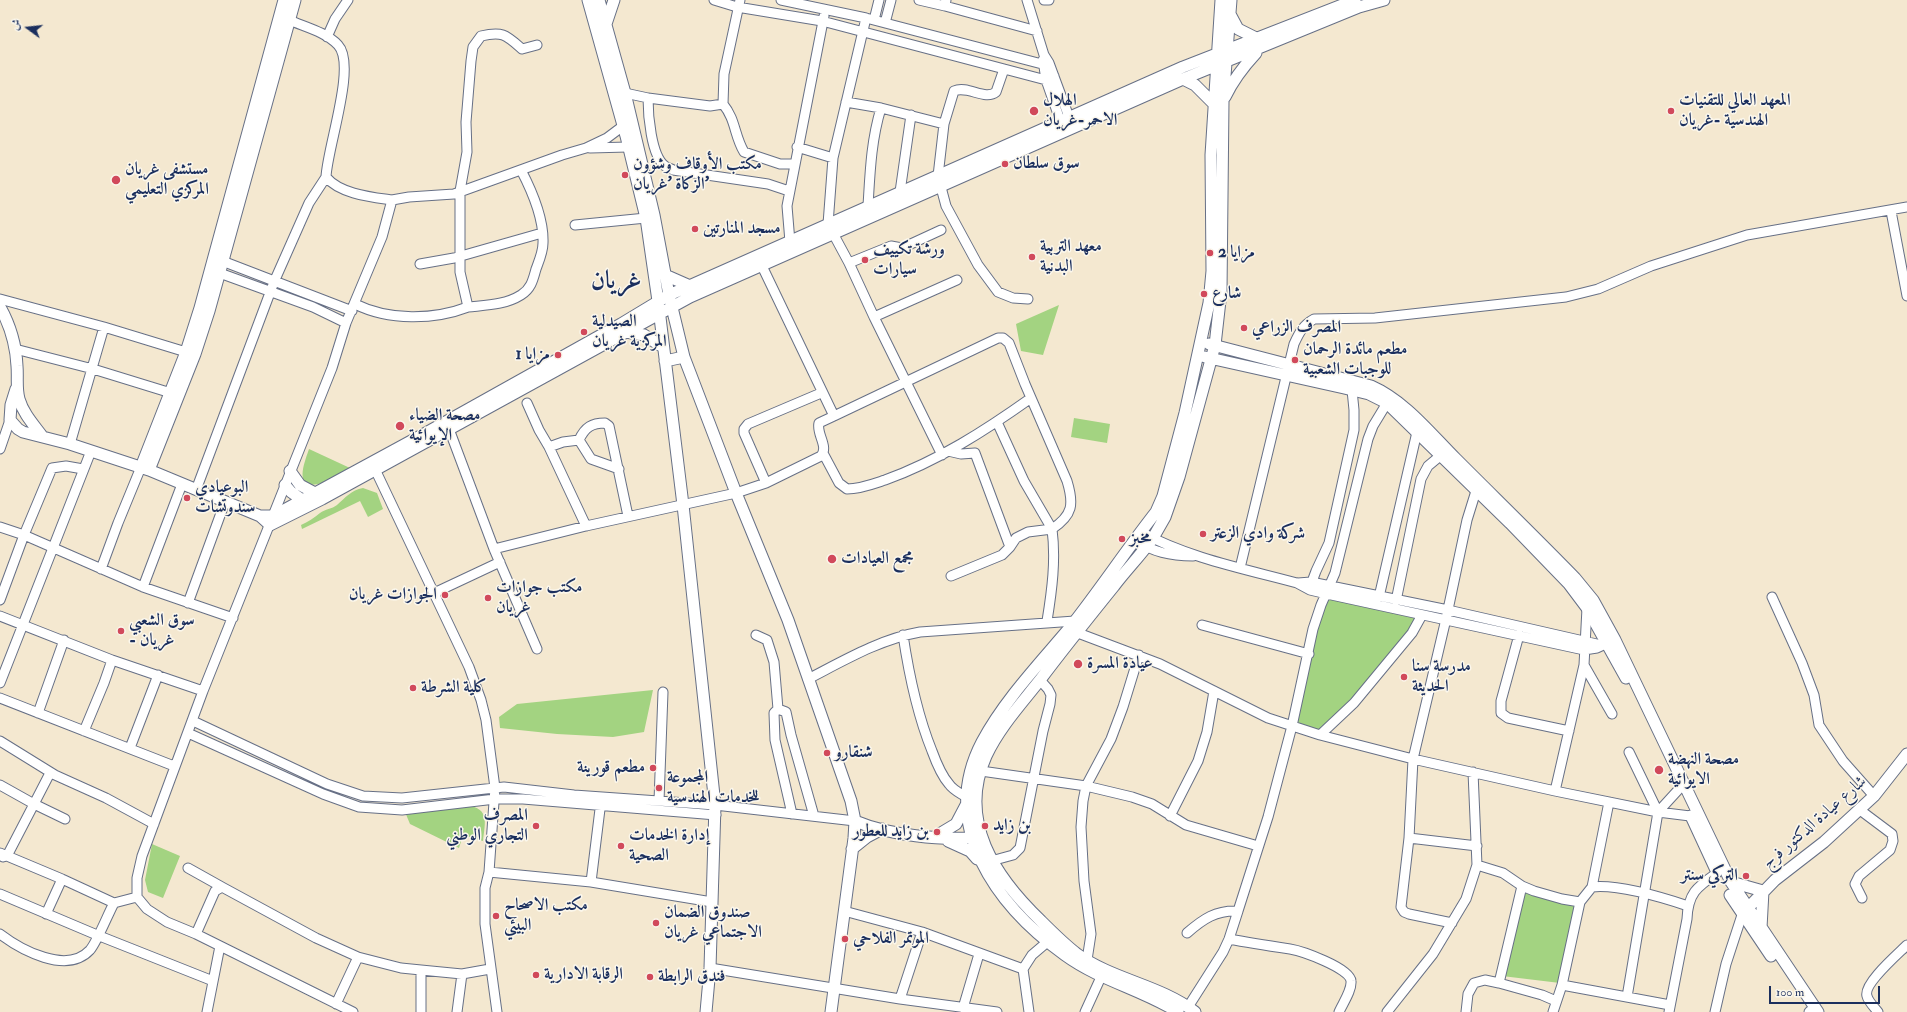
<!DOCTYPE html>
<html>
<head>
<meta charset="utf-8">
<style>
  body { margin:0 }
  #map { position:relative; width:1907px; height:1012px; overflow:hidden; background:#f4e8d0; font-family:"IM FELL Double Pica",Amiri,serif }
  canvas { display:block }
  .north { position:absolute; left:8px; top:8px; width:40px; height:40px; -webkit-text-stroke:3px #fbf7ec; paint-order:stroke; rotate:285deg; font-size:11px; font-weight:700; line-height:16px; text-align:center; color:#1b2f5e }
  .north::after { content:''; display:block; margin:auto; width:14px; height:18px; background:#1b2f5e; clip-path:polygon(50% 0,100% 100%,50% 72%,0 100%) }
  .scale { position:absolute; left:1769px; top:986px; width:111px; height:18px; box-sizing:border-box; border:2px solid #1b2f5e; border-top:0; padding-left:5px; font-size:12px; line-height:14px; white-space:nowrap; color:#1b2f5e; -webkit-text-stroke:3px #fbf7ec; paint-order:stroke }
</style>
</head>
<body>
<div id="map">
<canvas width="1907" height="1012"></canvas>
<div class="north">ش</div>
<div class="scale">100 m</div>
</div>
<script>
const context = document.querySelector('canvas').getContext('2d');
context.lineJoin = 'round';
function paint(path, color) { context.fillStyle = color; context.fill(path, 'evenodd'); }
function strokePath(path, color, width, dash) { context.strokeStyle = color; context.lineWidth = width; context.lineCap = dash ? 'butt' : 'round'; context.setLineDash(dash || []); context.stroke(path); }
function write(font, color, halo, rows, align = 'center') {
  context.font = font + ' "IM FELL Double Pica",Amiri,serif'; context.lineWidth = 3; context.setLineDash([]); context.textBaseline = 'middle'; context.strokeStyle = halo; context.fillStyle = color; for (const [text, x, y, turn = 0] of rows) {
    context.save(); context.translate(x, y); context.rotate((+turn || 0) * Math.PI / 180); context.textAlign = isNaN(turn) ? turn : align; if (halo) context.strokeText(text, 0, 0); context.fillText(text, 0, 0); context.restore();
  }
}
paint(new Path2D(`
  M1059,305l-16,50 -22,-4 -5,-27z
  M1074,418l36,6 -3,19 -36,-6z
  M309,449l41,19c-10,5 -21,14 -32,16 -25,6 -13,-23 -9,-35z
  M363,488l14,5 6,16 -15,8 -8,-16 -58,28 -1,-4c7,-3 13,-7 19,-12 5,-4 12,-4 17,-8 8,-7 14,-15 26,-17z
  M1327,595l94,21 -9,17 -92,101 -27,-8 16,-72z
  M653,690l-9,42 -31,5 -56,-3 -57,-6 -1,-11 18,-13z
  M467,805c23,4 18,17 16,36l-20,-6 -4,13 -49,-24 -5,-12z
  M152,844l28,12 -17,42 -15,-6 -3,-12z
  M1523,890l54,14 -17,79 -58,-7z`), '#a3d381');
const minor = new Path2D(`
  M714,0l23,7 85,14 224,59 8,-4
  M740,0l-16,74 -1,30 -13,2 -62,-8c0,16 3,58 17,68 2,2 6,2 8,4l95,14 21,7
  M781,0l85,18 176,46 7,-1
  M919,0l26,6
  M946,0l-1,6 92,25
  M1027,0l17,55 5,8 20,54
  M1044,0h5
  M866,18l-33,140 -5,66 21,39 25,54 68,138
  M289,20c16,7 37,12 49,25 19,20 -11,103 -12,132 14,17 45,20 66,23
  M874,20l5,-20
  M885,23l6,-23
  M327,37l8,-18 13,-19
  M1043,60l3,20 14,40
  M1004,69l-8,23c-11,9 -28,-7 -42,-1l-10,33 -6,52 8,30 32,59 20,27 15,6 15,1
  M625,93l23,5
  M846,102l35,6 63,16
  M723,104c13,16 11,31 21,48l36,12h14
  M797,147l36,11
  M590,148l38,-1
  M521,170c11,21 23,49 22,73 0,9 -4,18 -7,26 -3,11 -5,20 -15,26 -16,10 -34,10 -53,12l-8,-35v-81l7,-39 -1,-30 5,-61 2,-14 8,-11c22,-5 25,-1 41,13l15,-4
  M900,192l11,-77
  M868,206c2,-33 3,-65 13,-98
  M1891,211l16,85
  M575,225l71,-7
  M790,242l-3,-36 37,-190
  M217,259l135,52
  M849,263l42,-17 11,2 39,-18
  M420,264l34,-6 88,-25
  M762,266l72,150 164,-78h5l6,5 16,41 42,97c7,23 6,34 -15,48l-28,-48 -27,-59
  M214,271l99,36 33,16
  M0,299l104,28 82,25
  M355,304c34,17 79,16 113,3
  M874,317l83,-37
  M15,349l78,20 78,24
  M527,403l12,27 10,17 14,-5 16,-2c6,-13 13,-17 26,-17l4,3 19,90
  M449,429l45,120 43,100
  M579,440l12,19 28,10
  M70,444l34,-117
  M549,447l37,79
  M0,449l10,-29
  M948,451l13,3 14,-1 35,94
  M823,453l16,30 8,6c13,0 26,-5 38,-9 53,-19 101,-50 146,-82
  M373,465l96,202 12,33 5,20 9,68 -6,84 -4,16v36l12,88
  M766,483l-22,-50v-4l4,-5 73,-31
  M196,490l78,-208 35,-79 17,-26
  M0,527l24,8 119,52 90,31
  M1141,532c47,26 104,37 156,51l13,7 17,4 257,56 13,-2 15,-7
  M1135,540c18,12 35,16 58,16
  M494,549l92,-23 150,-33 30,-10 55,-27c8,-10 -5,-22 -2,-33l15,-7
  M1240,568l54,-224c5,-11 9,-19 20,-25l61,-1 191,-21 32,-8 53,-23 96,-31 160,-28
  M101,569l17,-46 23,-56
  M951,576l51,-21 8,-8 6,-9 12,-6 24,-3c4,31 0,61 -5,92
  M1298,583l13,-1 137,28 153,35
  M143,587l39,-103
  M1310,587l6,-16 13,-28 25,-113v-20l-2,-20
  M434,593l66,-31
  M1379,597l38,-165
  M1772,597l30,66 12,32 5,30 24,36 31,35
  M0,600l24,-65 28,-67 14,-2 17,3
  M1396,601l25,-122 7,-13 18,-15
  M188,603l37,-101
  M0,616l112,44 91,31
  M1202,625l107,29
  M1078,633l82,31 108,54 52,17 93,24 142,32 103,21 40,5
  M756,635l11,5 7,22 4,47 -4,4 1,27 17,74
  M903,635c6,40 14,79 29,116 4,11 9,24 17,33 4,6 11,9 17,13
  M1519,635l-18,66v12l7,5 61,13
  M1584,665l28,49
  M808,679c35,-18 72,-40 112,-47l155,-11
  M0,683l91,-232
  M0,698l174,68
  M778,709l8,3 5,23 23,81
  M38,713l26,-73
  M193,721l134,63 36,12 39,2 102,-11 70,8 141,10 140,16
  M84,731l20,-48 8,-23
  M188,733l135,61 36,13 43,3 93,-11h28l193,16
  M1320,735l34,-32 58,-70 10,-18
  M0,741l55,34 51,23 48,26
  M130,748l28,-73
  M1629,752l29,60
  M981,771l105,15 46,11 20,7 34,21 72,21
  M0,785l34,19 16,-31
  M1555,791l29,-126 3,-57
  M659,801l4,-109
  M1860,810l32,24 1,7 -3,9 -31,26 -4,8 7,14
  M1170,816l28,-55 9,-29 7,-41
  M1409,838l68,8
  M0,853l62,26 52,24 23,-6
  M3,857l4,-1 27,-52 31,15
  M991,861l22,-6 7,-7 23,-117 7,-27 1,-9 -3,-6 -8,-9
  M1477,865l26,8 19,13 12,5 28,8 18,3
  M188,868l34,19
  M489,872l102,10 10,-81
  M591,882l121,20
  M1522,886l-23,97 43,12 14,6
  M1592,887c27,-3 69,10 96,19
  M0,894l97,41 116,46
  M844,911l78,21 101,37 9,-14 20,-17
  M46,914l16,-35
  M1452,923l-43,-9 -5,-2 -3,-5 8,-69 4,-79 33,-140 21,-99 9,-29 3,-5
  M1187,933c16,-14 29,-23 51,-22l30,-94 24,-91 21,-97 8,-24 14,-32 33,-134 5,-13 17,-28
  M0,934c21,16 67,41 90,16 7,-8 18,-36 24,-47
  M196,934l19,-43 7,-4 94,51 42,19 43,11 20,2 41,4 28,-5
  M1229,939c21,4 41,7 61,10 12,2 60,19 61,32 1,9 -8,22 -12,31
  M1087,960l4,-26 -7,-53 -3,-54 2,-26 3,-15 25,-47 12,-32 16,-52
  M710,968l190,31 97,13
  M1023,969l6,43
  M1562,985l108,20
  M1627,997l31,-185 21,-23
  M900,999l22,-67
  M336,1004l22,-47
  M1188,1007l35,-55 6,-13 9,-28
  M963,1008l16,-54
  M207,1012l13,-66
  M353,1012l-157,-78 -29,-12 -20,-13 -10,-12v-19l5,-22 61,-165 129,-323 14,-45 36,-86 10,-37 17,-3 45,-3 108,-39 24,-7 21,-10 16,-12
  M421,1012v-42
  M457,1012l5,-38
  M1085,1012l16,-35
  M1387,1012l46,-58 33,-55 11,-34 -4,-93
  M1466,1012l2,-18 6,-11 11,-3 14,3
  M1553,1012l9,-27 18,-83 12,-15 17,-85
  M1669,1012l18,-93c1,-26 10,-32 30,-46
  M1715,1012l11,-48 16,-49
  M1809,1012l1,-1
  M1878,1012c-4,-5 -10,-11 -11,-16 -4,-12 31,-42 40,-51`);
const major = new Path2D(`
  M588,0l38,136 20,82 12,83 25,204 32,300 -5,163 -4,44
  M599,0l26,93 29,122 15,80 15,62 52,136 52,127 63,181 4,20 -1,17 -23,174
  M1230,14l8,15 18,9
  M606,24l8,-24
  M1183,79l12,6 19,19
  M1225,97c8,-17 18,-30 31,-44
  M665,275l25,11
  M0,307c10,18 16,38 17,59 1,11 -1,22 2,33 4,14 14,25 23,37
  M626,332l18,3 19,12
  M1209,344l162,42c34,15 59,47 85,73 40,40 80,79 119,119l18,22 22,40 116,242 87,130
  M1205,357l139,31 25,6 18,9 123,120 59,61 18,24 39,70
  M665,361l19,-4
  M16,389l-5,16 -1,15 8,9 5,3 47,12 79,26 111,46 10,9 52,-26 368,-202 493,-218 176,-72 25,-7
  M141,467l45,-115 14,-44 84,-308
  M149,470l46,-116 14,-43 86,-311
  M290,471l10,14 15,8
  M285,485l6,7 17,12
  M260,516h13l151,-82 197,-110 48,-29 514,-228 172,-67
  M1691,816l25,54
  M855,821c33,14 88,20 123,16
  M936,836l20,-12 10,-19
  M948,841l22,10 7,8
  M852,849l15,-12 15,-8
  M1731,882l32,9 -2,37
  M1730,895l41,61
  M1743,913l32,-33 49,-38 50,-46 33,-42
  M1178,1012c-37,-23 -77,-31 -113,-57 -68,-49 -127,-129 -83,-213 23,-43 59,-80 90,-117 29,-37 55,-76 84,-113l7,-16 22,-83 24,-110 3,-32 -1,-116 10,-155
  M1195,1012c-35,-27 -82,-32 -118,-58 -13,-10 -24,-21 -36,-33 -46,-44 -84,-100 -55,-165 13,-28 35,-52 54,-76 24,-32 49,-63 74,-94 12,-16 27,-31 39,-48l12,-21 14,-40 36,-132 6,-53 2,-191 8,-101`);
strokePath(minor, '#677086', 11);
strokePath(major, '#677086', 13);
strokePath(minor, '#fff', 9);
strokePath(major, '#fff', 11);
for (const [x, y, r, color] of [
  [1034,111,5,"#d1495b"],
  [1671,111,4,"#d1495b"],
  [1005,164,4,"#d1495b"],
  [625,175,4,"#d1495b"],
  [116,180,5,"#d1495b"],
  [695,229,4,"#d1495b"],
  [1210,253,4,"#d1495b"],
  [1032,257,4,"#d1495b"],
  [865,260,4,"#d1495b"],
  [1204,294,4,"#d1495b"],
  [1244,328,4,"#d1495b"],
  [584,332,4,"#d1495b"],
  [558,355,4,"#d1495b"],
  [1295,360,4,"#d1495b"],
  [400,426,5,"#d1495b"],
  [187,498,4,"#d1495b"],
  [1203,534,4,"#d1495b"],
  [1122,539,4,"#d1495b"],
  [832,559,5,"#d1495b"],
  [445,595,4,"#d1495b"],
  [488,598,4,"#d1495b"],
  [121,631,4,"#d1495b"],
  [1078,664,5,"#d1495b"],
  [1404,677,4,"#d1495b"],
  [413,688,4,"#d1495b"],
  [827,753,4,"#d1495b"],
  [653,768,4,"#d1495b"],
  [1659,770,5,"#d1495b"],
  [659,788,4,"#d1495b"],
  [536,826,4,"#d1495b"],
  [985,826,4,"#d1495b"],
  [937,832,4,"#d1495b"],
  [621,846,4,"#d1495b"],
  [1746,876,4,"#d1495b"],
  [496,916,4,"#d1495b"],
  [656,923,4,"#d1495b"],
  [845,939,4,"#d1495b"],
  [536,975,4,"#d1495b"],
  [650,977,4,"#d1495b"]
]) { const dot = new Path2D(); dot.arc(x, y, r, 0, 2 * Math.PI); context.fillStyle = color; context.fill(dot); strokePath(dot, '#fbf7ec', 1.5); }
write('bold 17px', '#1b2f5e', '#fbf7ec', [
  ["الهلال",1043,101],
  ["الاحمر-غريان",1043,121],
  ["المعهد العالي للتقنيات",1679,101],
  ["الهندسية -غريان",1679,121],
  ["سوق سلطان",1013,164],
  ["مكتب الأوقاف وشؤون",633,165],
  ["الزكاة 'غريان'",633,185],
  ["مستشفى غريان",125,170],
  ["المركزي التعليمي",125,190],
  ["مسجد المنارتين",703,229],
  ["معهد التربية",1040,247],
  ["البدنية",1040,267],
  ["ورشة تكييف",873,250],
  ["سيارات",873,270],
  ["مزايا 2",1218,253],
  ["شارع",1212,294],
  ["الصيدلية",592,322],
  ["المركزية غريان",592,342],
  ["المصرف الزراعي",1252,328],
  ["مطعم مائدة الرحمان",1303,350],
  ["للوجبات الشعبية",1303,370],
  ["مزايا 1",550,355,"right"],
  ["مصحة الضياء",409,416],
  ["الإيوائية",409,436],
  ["البوعيادي",195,488],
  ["سندوتشات",195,508],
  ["شركة وادي الزعتر",1211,534],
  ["مخبز",1130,539],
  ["مجمع العيادات",841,559],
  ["مكتب جوازات",496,588],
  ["غريان",496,608],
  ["الجوازات غريان",437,595,"right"],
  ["سوق الشعبي",129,621],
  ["- غريان",129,641],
  ["عيادة المسرة",1087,664],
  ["مدرسة سنا",1412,667],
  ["الحديثة",1412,687],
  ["كلية الشرطة",421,688],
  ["شنقارو",835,753],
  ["مصحة النهضة",1668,760],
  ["الايوائية",1668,780],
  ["مطعم قورينة",645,768,"right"],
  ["المجموعة",667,778],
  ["للخدمات الهندسية",667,798],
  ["المصرف",528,816,"right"],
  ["التجاري الوطني",528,836,"right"],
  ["بن زايد",993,826],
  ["بن زايد للعطور",929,832,"right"],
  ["إدارة الخدمات",629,836],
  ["الصحية",629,856],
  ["التركي سنتر",1738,876,"right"],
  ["مكتب الاصحاح",504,906],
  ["البيئي",504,926],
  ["صندوق الضمان",664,913],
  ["الاجتماعي غريان",664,933],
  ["الموتمر الفلاحي",853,939],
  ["الرقابة الادارية",544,975],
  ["فندق الرابطة",658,977]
], 'left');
write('17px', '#1b2f5e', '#fbf7ec', [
  ["شارع عيادة الدكتور فرج",1815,823,-41]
]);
write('bold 25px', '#1b2f5e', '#fbf7ec', [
  ["غريان",616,283]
]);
</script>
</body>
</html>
